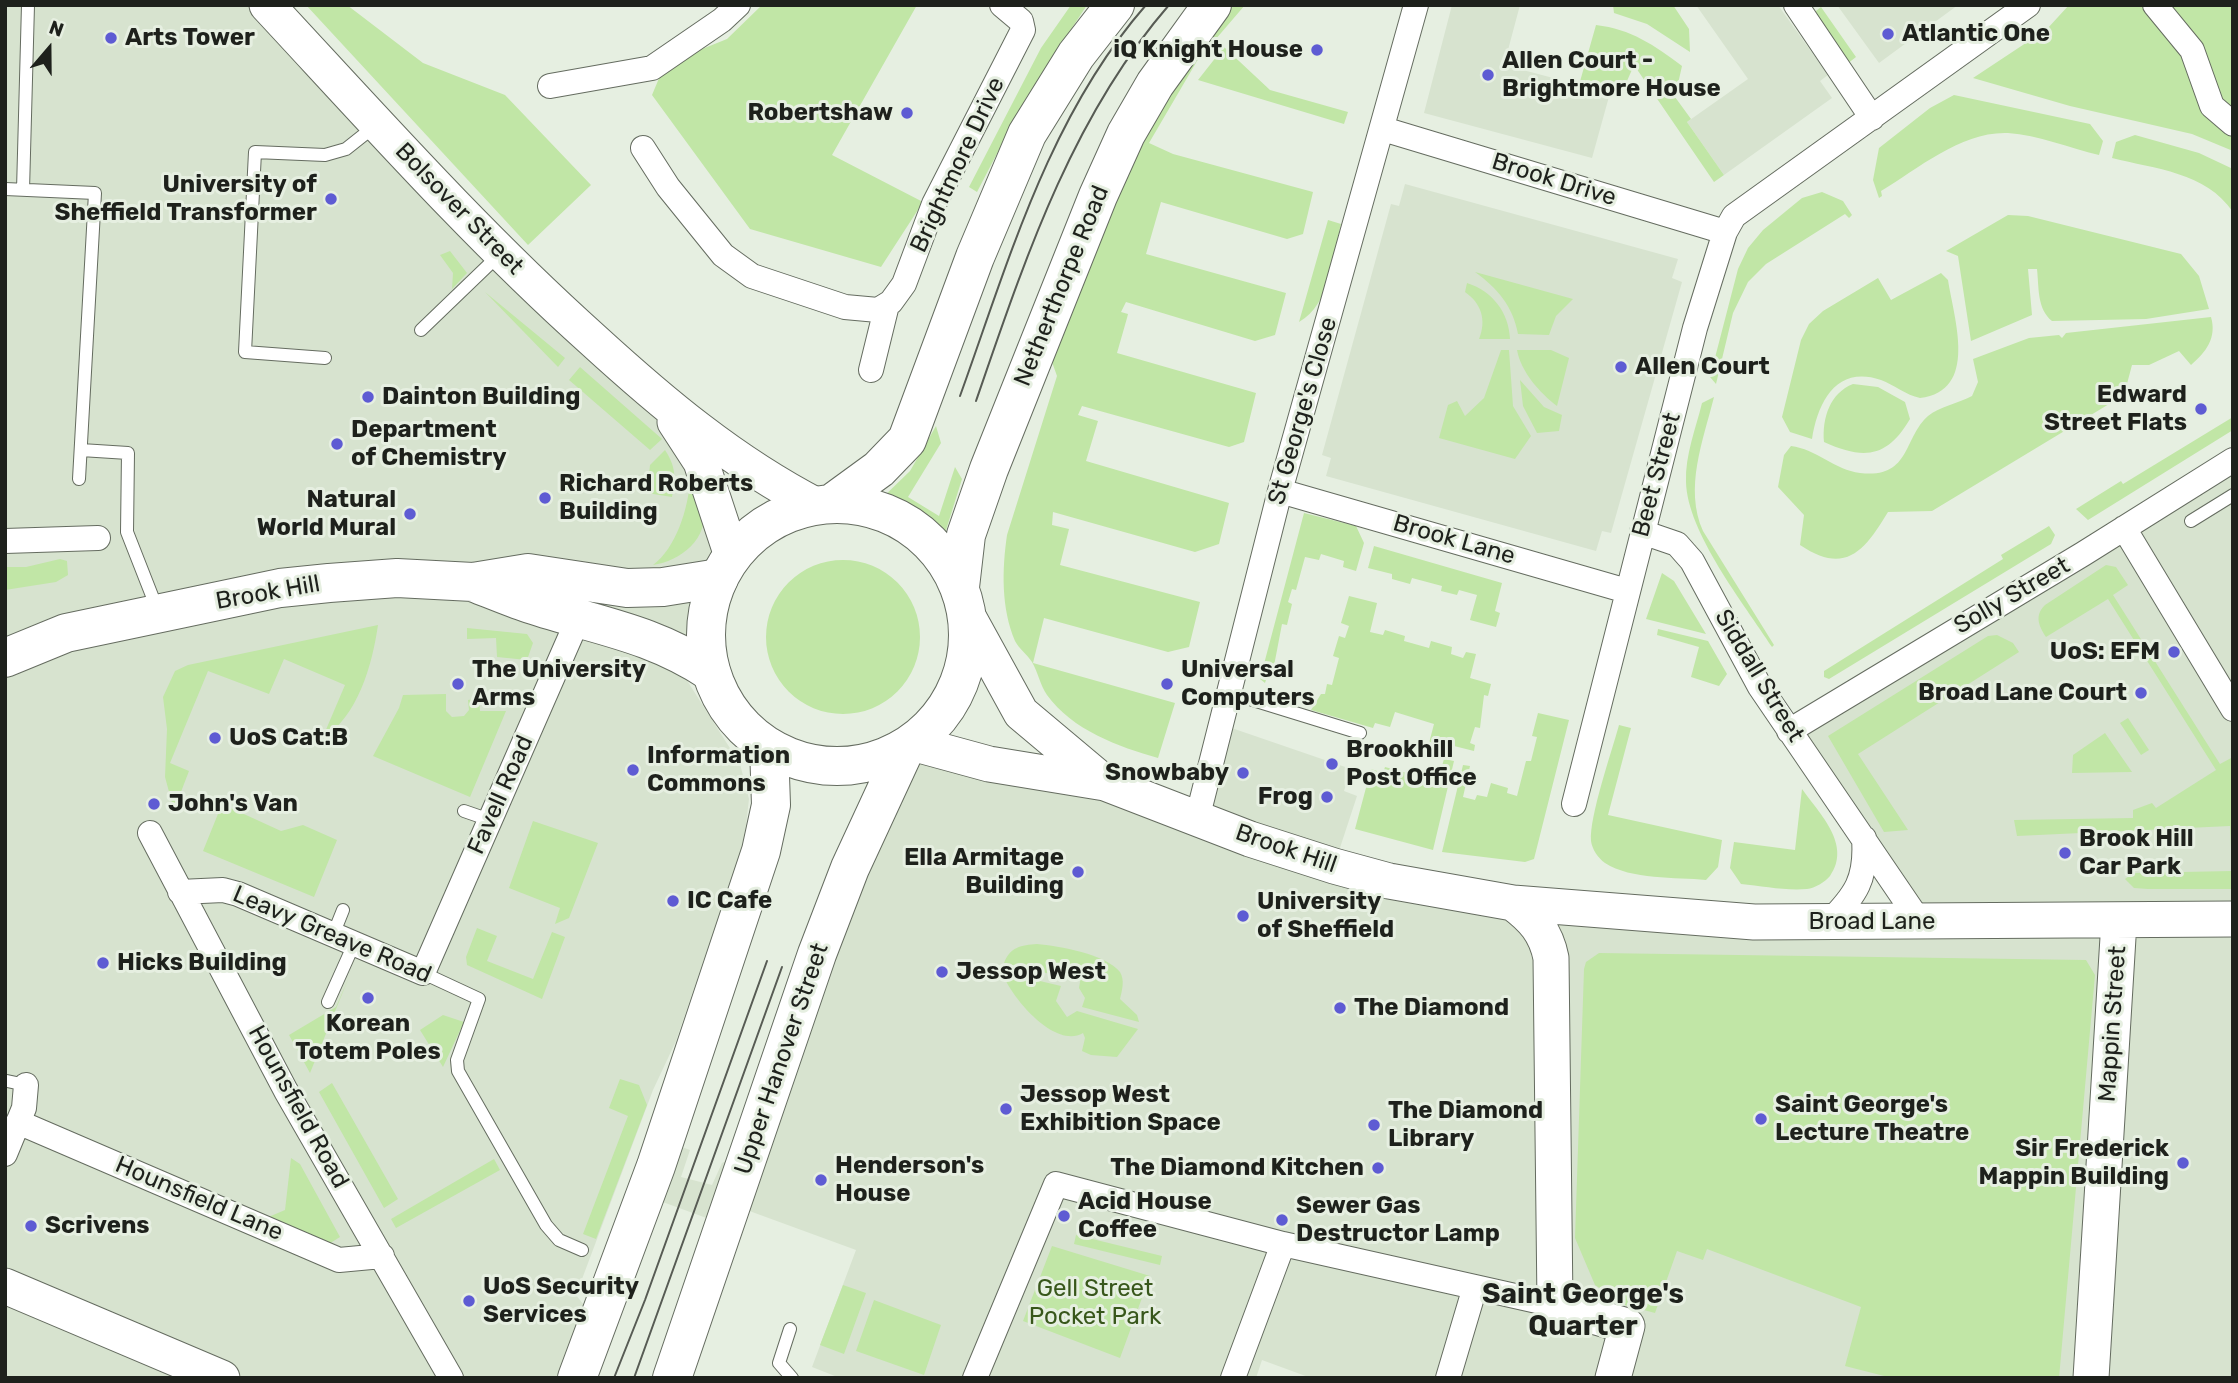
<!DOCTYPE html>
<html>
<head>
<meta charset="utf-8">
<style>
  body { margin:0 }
  #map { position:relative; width:2238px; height:1383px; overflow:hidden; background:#e6efe1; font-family:Rubik,sans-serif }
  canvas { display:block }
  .frame { position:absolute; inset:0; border:7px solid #1e211c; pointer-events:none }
  .north { position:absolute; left:14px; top:14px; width:70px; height:70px; -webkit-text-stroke:5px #e6efe1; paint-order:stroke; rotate:20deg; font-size:19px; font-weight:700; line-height:28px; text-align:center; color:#1e211c }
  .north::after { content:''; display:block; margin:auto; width:24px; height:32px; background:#1e211c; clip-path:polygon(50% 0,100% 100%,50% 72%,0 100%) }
</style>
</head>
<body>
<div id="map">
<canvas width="2238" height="1383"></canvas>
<div class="frame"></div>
<div class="north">N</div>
</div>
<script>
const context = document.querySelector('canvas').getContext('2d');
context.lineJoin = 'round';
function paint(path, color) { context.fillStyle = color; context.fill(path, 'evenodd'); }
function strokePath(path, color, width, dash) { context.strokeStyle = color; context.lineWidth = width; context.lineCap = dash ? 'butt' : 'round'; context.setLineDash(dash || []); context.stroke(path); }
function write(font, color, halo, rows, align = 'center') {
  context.font = font + ' Rubik,sans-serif'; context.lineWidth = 6; context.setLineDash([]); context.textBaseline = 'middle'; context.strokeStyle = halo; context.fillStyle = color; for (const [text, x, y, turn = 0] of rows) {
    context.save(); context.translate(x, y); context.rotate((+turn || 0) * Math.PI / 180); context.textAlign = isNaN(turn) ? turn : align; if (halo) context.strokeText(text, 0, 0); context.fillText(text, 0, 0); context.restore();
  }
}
paint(new Path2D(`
  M5,5h262l393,397 72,154 -21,39 -6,39 2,19 -26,18 59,93 9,35 -3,26 -5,26 -65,190 -23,49 -77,205 22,28 -21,55h-572z
  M1452,5h68l-16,60 106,28 -18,65 -168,-45z
  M1696,5h82l50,70 -8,6 12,17 -108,77 -37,-53 61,-43z
  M1837,5h121l-79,58z
  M1405,184l273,75 -6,19 10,4 -71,251 -9,-2 -6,20 -270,-75 5,-18 -9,-3 69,-251 8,2z
  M2233,460v918h-922l-49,-18 -6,18h-416l-28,-11 44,-117 -123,-45 -21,15 -52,-19 -9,-65 39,14 -9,27 31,8 10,-22 4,-2 180,-414 291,72 23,-95 131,45 -7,22 13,5 -23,70 55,15 530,41 -130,-191z`), '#d7e3cf');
paint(new Path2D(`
  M306,5h41l76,58 82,32 86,90 -63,60z
  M762,5h155l-85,150 91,47 -42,65 -131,-38 -98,-134 13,-31 62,-25z
  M1071,5h16l-61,93 -49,94 -8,-5 72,-139z
  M1234,5h11l-48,56 -48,82 24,11 140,38 -10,42 -16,5 -126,-37 -15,52 140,39 -11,42 -20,6 -129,-39 -5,10 7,2 -1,4 -10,35 139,40 -12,49 -15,5 -147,-41 -4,9 20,6 -12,40 143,42 -10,41 -24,8 -142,-40 -1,13 17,4 -9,36 140,37 -11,45 -21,5 -124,-34 -11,45 142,40 -17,55c-39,-11 -86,-28 -111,-63 -7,-10 -9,-23 -15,-33 -5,-8 -13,-13 -17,-21 -14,-33 -13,-72 -8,-106l50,-159 -5,-14c49,-124 93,-255 182,-357z
  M1613,5h60l16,24 1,23 -43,-28 -33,-11z
  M2069,5h164v146l-41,-17 -122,-28 -97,-28 74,-49z
  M1821,7l35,50 -9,7 -35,-50z
  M1596,25c35,4 58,20 86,41l-7,31 16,22 -4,3 37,53 -10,7 -80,-117 -14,32 -41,-12z
  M1224,47l46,43 78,22 -4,12 -146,-44z
  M1954,95l136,29 13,17 -4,14c-29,-7 -61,-20 -91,-22 -46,-2 -89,35 -127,58l1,5 -3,2 -6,-18 6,-32 51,-40z
  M2135,135l64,18 34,16v43c-27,-40 -78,-43 -121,-54l4,-16z
  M1822,192l21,9 9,14 -3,3 -4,-4 -79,50 -18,18 -15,31 -17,71 -6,-7 28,-108 10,-21 15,-18 39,-32z
  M2008,215l20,1 153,38 18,22 10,33 -63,10 -94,2c-15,-12 -13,-33 -15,-52h-9l4,46 -61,26 -13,-85 -12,-5z
  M1328,220l13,4c-8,32 -10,80 -42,98z
  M450,251l17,22 -15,16 1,-16 -13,-18z
  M1475,272l98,27 -17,17 -7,19 -31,-1c-5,-28 -21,-46 -43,-62z
  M1941,273l7,7c6,39 31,111 -28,118 -14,-3 -26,-13 -39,-18 -44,-15 -63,21 -69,59l-22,-7 -8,-15 19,-77 8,-16 14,-13 55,-33 13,22z
  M1467,283c25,8 42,29 43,56h-31c8,-19 2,-36 -14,-47z
  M485,292l80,66 -7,9z
  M2211,317c6,21 -5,35 -20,48l-12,-14 -30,14h-17l-8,30 -192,116 -44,1c-23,38 -42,64 -88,33l4,-30 -26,-28 6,-32 7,-9c25,3 44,24 69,27 51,6 43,-35 68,-57 11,-9 31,-13 44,-20l6,-14 -5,-23 56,-21 30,-3 3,3 4,-5z
  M1501,350h8l4,56 18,30 -16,23 -76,-21 9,-33 9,-4 8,15 19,-18z
  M1517,350h34l18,8 -12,48c-17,-13 -36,-34 -40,-56z
  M580,367l82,72 -12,11 -81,-70z
  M1520,380l24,27 18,8 -3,16 -22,2 -14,-27z
  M1853,384l25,3 27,15 5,17c-23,39 -46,41 -86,23 -2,-24 6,-49 29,-58z
  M1714,397c-11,44 -30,91 -11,134l71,114 -2,2c-28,-43 -85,-115 -86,-165 -1,-27 10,-54 16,-79z
  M2233,417v13l-145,90 -12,-11 45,-28 2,3z
  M936,426l5,17 -33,54 31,19 16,-49 7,12 -20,64 -40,-32 -23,-10 31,-30z
  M665,450c11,17 11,28 7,47l-25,-4 3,-28z
  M690,481c4,8 11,18 13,26 7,32 -23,54 -50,58 23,-17 35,-56 37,-84z
  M1304,513l52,13 8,17 -8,28 -13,-4 1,-6 -23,-7 -2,6 -14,-3 -9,33 -4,-1 -4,13 4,2 -5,21 -5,-1 -9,47 -4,-1 -4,13 -5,-4z
  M2049,526l6,9 -4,9 -222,135 -5,-2v-6l179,-112 -2,-4z
  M1374,546l128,37 -7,28 5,2 -4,14 -26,-7 7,-25 -18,-5 -2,5 -16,-4 1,-5 -30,-8 -2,6 -18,-5v-5l-24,-6z
  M60,559l7,2 1,14 -12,7 -51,8v-23h21z
  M766 637a77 77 0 1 1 154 0a77 77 0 1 1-154 0Z
  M2106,565l10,2 12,18 -15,10 107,169 13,-7v132h-85l-14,-1 -9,-9 8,-6 99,-2 -2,-45 -213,10 -3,-16 119,-2v-8l19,-7 4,5 60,-38 -108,-171 -62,38c-7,-11 -12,-21 -1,-32z
  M1662,573l12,8 32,53 -60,-15z
  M1349,596l28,7 -7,29 13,3 2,-5 20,6 -1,5 25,7 2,-7 21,6 -1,7 12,4 3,-6 10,2 -6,24 21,6 -3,12 -4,-1 -4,33 -5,-1 -5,16 5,2 -1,6 -28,-7 -8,6 -10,-3 6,-23 -39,-12 -5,15 -15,-4 -2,5 -62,-18 10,-16h4l2,-10 5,1 7,-27 -6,-2 6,-20 6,2 4,-12 -8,-3z
  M378,625c-6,41 -20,91 -56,114l23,-54 -61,-26 -15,35 -61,-23 -38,92 19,8 -15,39 -9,-33 2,-48 -4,-32 12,-26 13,-6z
  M467,628l60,6 6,9 -6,17 -30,-3 -1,-19 -29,1z
  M1658,629l50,12 19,33 -8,12 -28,-9 8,-30 -42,-12z
  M1997,635l16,8 6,9 -161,102 50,76 -24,2 -56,-96 160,-100z
  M446,694v17l6,6 12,-1 5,-6 -1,-10 11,-2 1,13h26l-36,86 -97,-41 26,-48 4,-13z
  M1538,713l31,7 -35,139 -9,3 -83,-10 21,-87 7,1 -7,31 12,3 2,-5 10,2 4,-14 17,5 -1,5 10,3 9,-35h5l6,-24 -5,-1z
  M2128,718l21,32 -8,5 -21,-32z
  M1619,725l12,3 -23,87 114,25 -4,27 -12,13c-30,-3 -75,0 -101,-17 -7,-5 -13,-14 -14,-22 -2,-24 21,-90 28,-116z
  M2105,733l27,39 -60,1 1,-18z
  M1444,759l10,2 -21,89 -78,-21 16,-60 12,4 2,-6 41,11 -1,6 11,3z
  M1802,789c18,25 50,56 28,87 -5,6 -15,12 -23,13 -21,2 -45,-3 -66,-5l-11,-16 4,-26 61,8z
  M222,804l59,27 22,-6 34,15 -23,57 -111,-46z
  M533,821l65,22 -29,75 -14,6 5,-16 -51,-20z
  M477,928l20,8 -10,25 46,18 19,-47 13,5 -23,62 -75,-34 -1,-8z
  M1037,944c22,2 69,10 83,28 5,8 2,19 0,27l17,16 2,7 -57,-15 3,-9 -6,-10 2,-12 -9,-2 -5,4 -63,-15c6,-16 17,-18 33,-19z
  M1599,953l487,7 9,15 -36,403h-167l-47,-12 16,-59 -154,-58 -4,11 -26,-9 -22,62 -30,-8 -30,-20 -20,-47 9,-269 2,-7z
  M1002,972l59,14 -5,15 11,16 10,-6 61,18 -21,28 -26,-2 -9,-4 3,-13 -2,-5c-28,17 -73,-37 -81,-61z
  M349,977l-39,96 -21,-38 47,-28z
  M443,1015l21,7 -21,45 -23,-37z
  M620,1079l19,6 8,20 -51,134 -13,-5 45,-118 -19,-8z
  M332,1083l66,116 -14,9 -65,-116z
  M291,1158l9,6 40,73 -16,10 -58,-29 19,-8z
  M494,1159l6,11 -104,58 -5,-9z
  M1076,1235l86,21 -2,9 -86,-21z
  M1052,1246l98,30 -30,82 -97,-37z
  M843,1285l23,8 -22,61 -24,-9z
  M874,1300l67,25 -17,50 -68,-24z`), '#c1e6a6');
const lane = new Path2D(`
  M5,189l90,4 -16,286
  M23,190l5,-185
  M421,330l78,-75
  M325,358l-80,-6 10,-200 70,3 21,-6 29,-23
  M81,450l47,3 -1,79 31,79
  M2191,521l42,-26
  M1227,692l133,41
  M464,811l26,9
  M333,935l10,-25
  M423,973l56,26 -22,61 1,11 88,154 13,15 23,10
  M328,1002l26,-58
  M7,1081l19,4
  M790,1329l-11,34 13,15`);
const street = new Path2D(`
  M1796,5l76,113
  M2155,5l37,45 20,56 21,18
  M550,86l102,-18 70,-48 16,-15
  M1383,129l342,103
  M643,148l25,39 55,68 29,21 93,31 33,3 13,-8 13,-18 30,-80 89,-174 -2,-9 -19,-16
  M871,370l16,-65
  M1280,491l347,100
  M2124,528l109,181
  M1642,532l35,12 15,17 68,126 160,235
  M5,541l93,-3
  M1789,731l294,-177 150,-94
  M1574,804l121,-476 30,-96 9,-16 294,-211
  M1197,819l83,-328 136,-486
  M150,833l136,258 165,287
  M180,892l43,-2 15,4 185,79 156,-356
  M1828,923c28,-28 39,-44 36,-85
  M18,1122l321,138 43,-4
  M5,1154l19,-46 2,-23
  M975,1378l81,-194 227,60 272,61
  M1233,1378l50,-134
  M1448,1378l27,-91`);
const secondary = new Path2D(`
  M267,5c106,114 209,230 325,334 70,64 140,123 225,167
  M675,422l26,40 31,94
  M966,613l55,100 81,68
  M912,743l77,21 116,19 145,56 84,27 55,15 124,22 241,19 479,-3
  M1513,903c20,15 33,29 38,55l4,347 72,21 -14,52
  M5,1286l217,92
  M2091,1378l28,-457`);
const primary = new Path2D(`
  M475,583c18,7 37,15 55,21 67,22 120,28 181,68
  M5,658l61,-25 214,-45 49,-5 68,-5 76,4 55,-9 99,15 36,-1 56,-9`);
const highway = new Path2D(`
  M706 635a131 131 0 1 1 262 0a131 131 0 1 1-262 0Z
  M831,504l48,-35 28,-29 68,-183 52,-123 49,-79 39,-50
  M960,587l6,-52 23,-66 109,-273 28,-62 29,-50 57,-79
  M577,1378l79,-212 105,-315 10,-46 -2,-58
  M672,1378l145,-424 33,-86 56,-121`);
strokePath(lane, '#656c60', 14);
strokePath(street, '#656c60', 26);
strokePath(secondary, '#656c60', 37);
strokePath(primary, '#656c60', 40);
strokePath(highway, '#656c60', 40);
strokePath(lane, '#fff', 12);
strokePath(street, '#fff', 24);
strokePath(secondary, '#fff', 35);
strokePath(primary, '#fff', 38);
strokePath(highway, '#fff', 38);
strokePath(new Path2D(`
  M960,396c49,-136 89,-280 186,-391
  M976,401c48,-139 95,-283 193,-396
  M614,1378l31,-78 122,-339
  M634,1378l148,-411`), '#575b54', 2);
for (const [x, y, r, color] of [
  [1888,34,7,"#5e5bd3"],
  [111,38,7,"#5e5bd3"],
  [1317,50,7,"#5e5bd3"],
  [1488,75,7,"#5e5bd3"],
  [907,113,7,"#5e5bd3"],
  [331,199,7,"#5e5bd3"],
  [1621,367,7,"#5e5bd3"],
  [368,397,7,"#5e5bd3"],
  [2201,409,7,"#5e5bd3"],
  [337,444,7,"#5e5bd3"],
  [545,498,7,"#5e5bd3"],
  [410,514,7,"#5e5bd3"],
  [2174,652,7,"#5e5bd3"],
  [458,684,7,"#5e5bd3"],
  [1167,684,7,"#5e5bd3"],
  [2141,693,7,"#5e5bd3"],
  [215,738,7,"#5e5bd3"],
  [1332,764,7,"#5e5bd3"],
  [633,770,7,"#5e5bd3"],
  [1243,773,7,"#5e5bd3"],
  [1327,797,7,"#5e5bd3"],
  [154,804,7,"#5e5bd3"],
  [2065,853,7,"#5e5bd3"],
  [1078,872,7,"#5e5bd3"],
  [673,901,7,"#5e5bd3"],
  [1243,916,7,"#5e5bd3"],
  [103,963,7,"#5e5bd3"],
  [942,972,7,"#5e5bd3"],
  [368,998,7,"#5e5bd3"],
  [1340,1008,7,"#5e5bd3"],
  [1006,1109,7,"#5e5bd3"],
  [1761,1119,7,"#5e5bd3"],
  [1374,1125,7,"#5e5bd3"],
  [2183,1163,7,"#5e5bd3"],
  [1378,1168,7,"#5e5bd3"],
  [821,1180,7,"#5e5bd3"],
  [1064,1216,7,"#5e5bd3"],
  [1282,1220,7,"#5e5bd3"],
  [31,1226,7,"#5e5bd3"],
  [469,1301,7,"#5e5bd3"]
]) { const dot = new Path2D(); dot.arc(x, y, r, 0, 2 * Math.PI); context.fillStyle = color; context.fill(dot); strokePath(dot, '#e6efe1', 2.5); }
write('bold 24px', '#1e211c', '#e6efe1', [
  ["Atlantic One",1902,34],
  ["Arts Tower",125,38],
  ["iQ Knight House",1303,50,"right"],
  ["Allen Court -",1502,61],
  ["Brightmore House",1502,89],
  ["Robertshaw",893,113,"right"],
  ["University of",317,185,"right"],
  ["Sheffield Transformer",317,213,"right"],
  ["Allen Court",1635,367],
  ["Edward",2187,395,"right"],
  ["Street Flats",2187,423,"right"],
  ["Dainton Building",382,397],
  ["Department",351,430],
  ["of Chemistry",351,458],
  ["Richard Roberts",559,484],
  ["Building",559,512],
  ["Natural",396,500,"right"],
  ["World Mural",396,528,"right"],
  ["UoS: EFM",2160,652,"right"],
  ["The University",472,670],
  ["Arms",472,698],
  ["Universal",1181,670],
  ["Computers",1181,698],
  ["Broad Lane Court",2127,693,"right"],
  ["UoS Cat:B",229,738],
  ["Brookhill",1346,750],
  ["Post Office",1346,778],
  ["Information",647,756],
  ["Commons",647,784],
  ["Snowbaby",1229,773,"right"],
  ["Frog",1313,797,"right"],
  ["John's Van",168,804],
  ["Brook Hill",2079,839],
  ["Car Park",2079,867],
  ["Ella Armitage",1064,858,"right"],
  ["Building",1064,886,"right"],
  ["IC Cafe",687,901],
  ["University",1257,902],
  ["of Sheffield",1257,930],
  ["Hicks Building",117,963],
  ["Jessop West",956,972],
  ["The Diamond",1354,1008],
  ["Korean",368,1024,"center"],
  ["Totem Poles",368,1052,"center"],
  ["Jessop West",1020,1095],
  ["Exhibition Space",1020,1123],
  ["Saint George's",1775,1105],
  ["Lecture Theatre",1775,1133],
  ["The Diamond",1388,1111],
  ["Library",1388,1139],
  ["Sir Frederick",2169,1149,"right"],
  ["Mappin Building",2169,1177,"right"],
  ["Henderson's",835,1166],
  ["House",835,1194],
  ["The Diamond Kitchen",1364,1168,"right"],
  ["Acid House",1078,1202],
  ["Coffee",1078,1230],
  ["Sewer Gas",1296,1206],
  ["Destructor Lamp",1296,1234],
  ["Scrivens",45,1226],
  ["UoS Security",483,1287],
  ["Services",483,1315]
], 'left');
write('24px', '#1e211c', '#e6efe1', [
  ["Brightmore Drive",958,165,-65],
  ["Brook Drive",1554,180,17],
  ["Bolsover Street",459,209,46],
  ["Netherthorpe Road",1062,286,-68],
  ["St George's Close",1303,411,-74],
  ["Beet Street",1657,475,-75],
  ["Brook Lane",1454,540,16],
  ["Brook Hill",268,593,-10],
  ["Solly Street",2012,596,-30],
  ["Siddall Street",1759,676,59],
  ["Favell Road",501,795,-66],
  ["Brook Hill",1286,849,19],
  ["Broad Lane",1872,922],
  ["Leavy Greave Road",332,935,23],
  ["Mappin Street",2113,1024,-86],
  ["Upper Hanover Street",782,1059,-71],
  ["Hounsfield Road",298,1107,61],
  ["Hounsfield Lane",199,1199,23]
]);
write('24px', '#38571b', '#e6efe1', [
  ["Gell Street",1095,1289],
  ["Pocket Park",1095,1317]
]);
write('bold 28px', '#1e211c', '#e6efe1', [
  ["Saint George's",1583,1295],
  ["Quarter",1583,1327]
]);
</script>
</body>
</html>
